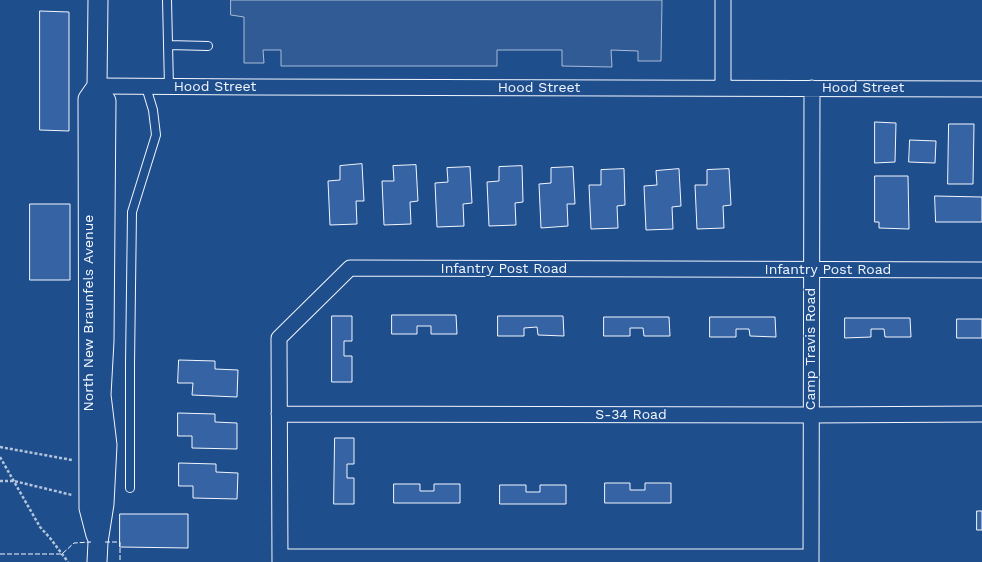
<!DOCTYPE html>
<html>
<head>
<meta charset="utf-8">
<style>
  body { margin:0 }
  canvas { display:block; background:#1f4e8c }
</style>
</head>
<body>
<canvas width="982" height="562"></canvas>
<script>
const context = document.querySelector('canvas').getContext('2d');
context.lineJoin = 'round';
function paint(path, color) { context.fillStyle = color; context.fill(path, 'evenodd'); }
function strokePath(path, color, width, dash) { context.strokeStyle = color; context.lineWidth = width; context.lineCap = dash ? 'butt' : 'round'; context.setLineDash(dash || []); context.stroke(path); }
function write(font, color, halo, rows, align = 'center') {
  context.font = font + ' "Work Sans",sans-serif'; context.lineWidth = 3; context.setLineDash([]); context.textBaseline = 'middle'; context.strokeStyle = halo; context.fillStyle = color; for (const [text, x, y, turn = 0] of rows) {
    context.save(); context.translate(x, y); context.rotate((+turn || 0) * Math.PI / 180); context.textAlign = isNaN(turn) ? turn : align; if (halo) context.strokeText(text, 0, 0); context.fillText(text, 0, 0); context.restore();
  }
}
const parking = new Path2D(`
  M231,0h431l-1,61h-23v-10l-27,-1 1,17 -50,-1v-16h-65v16h-216v-16h-18l1,13h-20v-46l-13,-2z`);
paint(parking, '#305b95');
strokePath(parking, '#a8bbd7', 1);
const building = new Path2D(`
  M40,11l29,1v119l-29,-1z
  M875,122l21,1 -1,39 -20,1z
  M949,124h25l-1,60h-25z
  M910,140l26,1 -1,22 -26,-1z
  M362,164l2,37h-8l1,23 -27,1 -2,-44 12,-1v-14z
  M416,165l2,36 -8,1 1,22 -27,1 -2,-44h12l-1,-15z
  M522,166l1,36 -8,1 1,22 -27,1 -2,-44 12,-1v-14z
  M470,167l2,36 -9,1 1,22 -27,1 -2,-44 13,-1 -1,-14z
  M573,167l2,37h-8l1,22 -27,2 -2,-44 12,-1v-15z
  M624,169l1,36 -8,1 1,22 -27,1 -2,-44h12v-15z
  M679,169l2,37 -9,1 1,22 -27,1 -2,-44 13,-1 -1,-14z
  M729,169l2,36 -8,1 1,22 -27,1 -2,-44h12v-15z
  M875,176h33l1,53 -30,-1v-6h-4z
  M935,196l47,1v25h-46z
  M30,204h40v76h-40z
  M392,315h64l1,19h-26v-8h-14v8h-25z
  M332,316h20v25h-8v15h8v26h-20z
  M498,316h65l1,20 -26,-1 -1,-8 -13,1v8h-26z
  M604,317h65l1,19h-26l-1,-8h-13v8h-26z
  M710,317h65l1,20 -26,-1 -1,-7h-13v8h-26z
  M845,318h65l1,19h-26l-1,-8h-13v8l-26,1z
  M957,319h25v19h-25z
  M179,360l36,1v8l23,1 -1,27 -45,-2 1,-12h-15z
  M178,413l37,1v8l22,1v26l-45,-1v-12h-14z
  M335,438h19v26h-7v14h7v26h-20z
  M179,463l37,1v8l22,1 -1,26 -44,-1v-12h-14z
  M605,483h25v7h15v-7h26v20h-66z
  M394,484h26v7h14v-7h26v19h-66z
  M500,485h26v7h14v-7h26v19h-66z
  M977,511h5v19h-5z
  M120,514h68v34l-68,-1z`);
paint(building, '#3563a3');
strokePath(building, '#f2f6ff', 1);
const service = new Path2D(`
  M167,0l2,87
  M168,45l40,1
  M130,488v-124l2,-152 24,-77 -3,-25 -7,-23`);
const minor = new Path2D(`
  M97,86l158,1 727,2
  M723,88v-88
  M279,414l532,1 171,-1
  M280,557h531
  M280,562l-1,-224 71,-70 632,2
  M811,562l1,-474`);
const tertiary = new Path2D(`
  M96,535l-7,-27 -1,-409 9,-13
  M97,562l1,-20 6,-38 3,-59 -6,-50 3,-54 2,-240 -9,-15 1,-86`);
strokePath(service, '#f2f6ff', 10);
strokePath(minor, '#f2f6ff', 17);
strokePath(tertiary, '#f2f6ff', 21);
strokePath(new Path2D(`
  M0,447l72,13
  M0,457l40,70 10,11 18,24
  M0,481h14l58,14`), '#b3c4dc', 2.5, [3, 2]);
strokePath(service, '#1f4e8c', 8);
strokePath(minor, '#1f4e8c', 15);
strokePath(tertiary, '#1f4e8c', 19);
strokePath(new Path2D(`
  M105,542h15v20
  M0,554h62l12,-11 17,-1`), '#f2f6ff', 1, [5, 2]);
write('14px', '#f2f6ff', '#1f4e8c', [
  ["Hood Street",215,87],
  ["Hood Street",539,88],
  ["Hood Street",863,88],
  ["Infantry Post Road",504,269],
  ["Infantry Post Road",828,270],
  ["North New Braunfels Avenue",89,313,-90],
  ["Camp Travis Road",811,349,-90],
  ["S-34 Road",631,415]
]);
</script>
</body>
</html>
